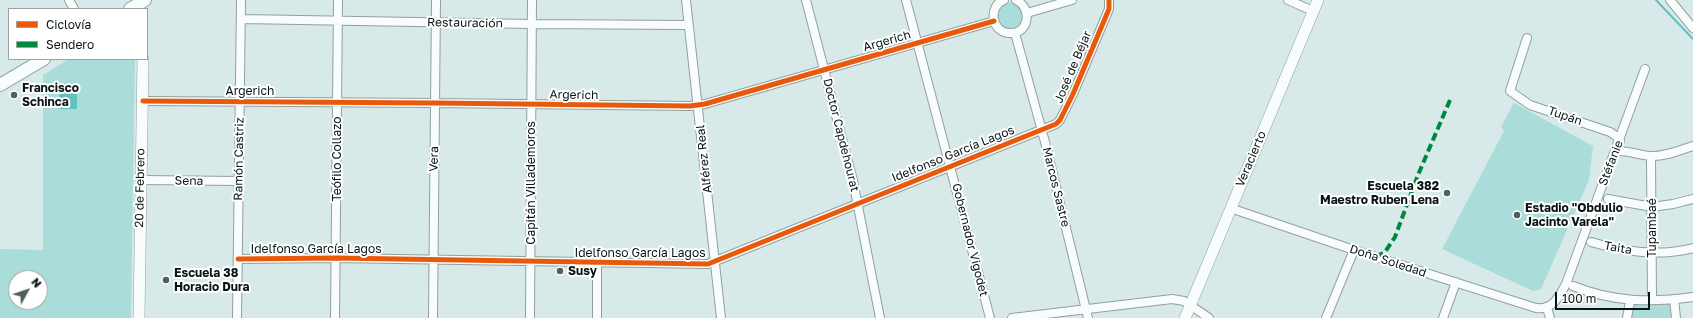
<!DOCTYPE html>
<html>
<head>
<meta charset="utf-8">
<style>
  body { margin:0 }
  #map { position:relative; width:1693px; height:318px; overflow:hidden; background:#d7eae9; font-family:"Golos Text",sans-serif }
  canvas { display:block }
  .legend { position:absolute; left:8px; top:8px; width:140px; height:52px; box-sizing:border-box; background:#fff; border:1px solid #9ca1a1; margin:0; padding:5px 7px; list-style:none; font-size:12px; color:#081514 }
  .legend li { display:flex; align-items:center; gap:8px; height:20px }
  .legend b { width:20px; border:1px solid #9ca1a1 }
  .north { position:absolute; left:8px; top:270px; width:40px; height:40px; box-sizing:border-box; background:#fff; border:1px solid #9ca1a1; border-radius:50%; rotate:50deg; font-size:11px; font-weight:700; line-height:16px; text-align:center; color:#081514 }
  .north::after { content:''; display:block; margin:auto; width:14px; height:18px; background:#50605f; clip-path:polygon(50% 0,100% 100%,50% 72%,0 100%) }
  .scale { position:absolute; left:1555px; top:292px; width:95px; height:18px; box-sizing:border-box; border:2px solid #081514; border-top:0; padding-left:5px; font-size:12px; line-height:14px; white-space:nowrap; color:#081514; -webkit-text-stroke:3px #fff; paint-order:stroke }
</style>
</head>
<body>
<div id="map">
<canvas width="1693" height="318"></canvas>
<ul class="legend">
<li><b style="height:5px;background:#e8590c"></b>Ciclovía</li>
<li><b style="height:5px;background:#00873e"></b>Sendero</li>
</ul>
<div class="north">N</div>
<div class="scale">100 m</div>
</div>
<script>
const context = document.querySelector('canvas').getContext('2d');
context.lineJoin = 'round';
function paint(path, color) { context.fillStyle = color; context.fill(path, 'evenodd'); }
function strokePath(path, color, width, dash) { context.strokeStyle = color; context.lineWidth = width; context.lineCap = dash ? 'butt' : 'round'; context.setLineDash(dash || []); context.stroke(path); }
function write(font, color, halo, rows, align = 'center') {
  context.font = font + ' "Golos Text",sans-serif'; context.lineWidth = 4; context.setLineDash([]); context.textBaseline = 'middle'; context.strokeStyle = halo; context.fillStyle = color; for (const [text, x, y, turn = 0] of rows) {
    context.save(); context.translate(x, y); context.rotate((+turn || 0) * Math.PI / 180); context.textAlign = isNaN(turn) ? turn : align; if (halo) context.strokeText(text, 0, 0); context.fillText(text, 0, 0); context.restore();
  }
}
paint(new Path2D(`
  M997 16a14 14 0 1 1 28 0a14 14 0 1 1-28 0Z
  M69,59h66l-4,259h-131v-69l43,1v-175zM16,278h24v24h-24z
  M1514,103l79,43 -4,34 -48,109 -8,2 -91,-42 62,-118 -3,-4z
  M1634,303h37l4,15h-45l2,-11z`), '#aadcda');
paint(new Path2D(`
  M59,83h18v26h-17z`), '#61c1be');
strokePath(new Path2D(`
  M1656,0l37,39`), '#61c1be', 2);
const street = new Path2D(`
  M69,0l5,9
  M686,0l35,318
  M806,0l47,181 27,137
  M906,0l84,318
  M1004,0c-16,6 -13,32 5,33 20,2 24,-25 7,-33
  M1288,0l25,11
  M1670,0l23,28
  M1027,13l45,-13
  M242,19l290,5 156,1
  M1015,33l30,109 43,176
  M1527,38l-17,53 20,14 80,27 6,4 4,5
  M143,101l292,2 255,3 15,-2 289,-83
  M1616,151c11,-1 22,4 34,5 15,1 30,-6 43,-10
  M1651,156l1,144
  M140,180l99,1
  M1608,199l44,8 21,-3 20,-5
  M1230,208l124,42 182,58c17,2 23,-11 30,-24l79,-215
  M1591,242c33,10 68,15 102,6
  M238,259l98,-1 372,6 348,-140 4,-4 13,-26 36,-85v-9
  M1573,286c40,16 77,17 120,11
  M1674,299l2,19
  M1547,308l3,10
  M237,318l4,-318
  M335,318l3,-318
  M433,318l3,-318
  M530,318l2,-318
  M597,318v-55
  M1012,318l160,-19 12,2 25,17
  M1326,318l28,-68
  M1443,318l13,-36
  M1627,318l3,-17`);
const secondary = new Path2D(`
  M139,318l4,-259
  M1185,318l133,-318`);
const primary = new Path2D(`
  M130,9l15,-9
  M0,85l44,-26`);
strokePath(street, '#91a09f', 10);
strokePath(secondary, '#91a09f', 12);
strokePath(primary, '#91a09f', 14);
strokePath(street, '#f9fcfc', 8);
strokePath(secondary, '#f9fcfc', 11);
strokePath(primary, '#f9fcfc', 12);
strokePath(new Path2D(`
  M1376,257l9,-5 10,-15 23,-62 32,-75`), '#00873e', 4, [8, 4]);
strokePath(new Path2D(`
  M143,101l292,2 255,3 15,-2 289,-83
  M238,259l98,-1 372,6 348,-140 4,-4 13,-26 36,-85v-9`), '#e8590c', 5);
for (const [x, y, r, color] of [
  [14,95,4,"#50605f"],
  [1447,193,4,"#50605f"],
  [1517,215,4,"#50605f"],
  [560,271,4,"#50605f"],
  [166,280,4,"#50605f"]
]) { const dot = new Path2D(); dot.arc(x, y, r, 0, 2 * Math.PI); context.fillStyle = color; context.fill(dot); strokePath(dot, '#fff', 1.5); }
write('12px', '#081514', '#fff', [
  ["Restauración",465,23,1],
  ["Argerich",887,41,-16],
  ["José de Béjar",1073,67,-67],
  ["Argerich",250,91],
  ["Argerich",574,95,1],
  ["Tupán",1565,116,19],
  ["Doctor Capdehourat",841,135,76],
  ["Idelfonso García Lagos",953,154,-22],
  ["Ramón Castriz",239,159,-89],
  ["Teófilo Collazo",337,159,-90],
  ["Vera",434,159,-89],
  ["Alférez Real",704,159,-96],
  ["Veracierto",1251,159,-67],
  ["Stéfanie",1611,163,-69],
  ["Sena",189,181,1],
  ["Capitán Villademoros",531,183,-90],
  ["Marcos Sastre",1056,187,76],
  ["20 de Febrero",140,188,-89],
  ["Tupambaé",1652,228,-90],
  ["Gobernador Vigodet",970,240,76],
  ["Taita",1618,248,10],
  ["Idelfonso García Lagos",316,249],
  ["Idelfonso García Lagos",640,253],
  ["Doña Soledad",1388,261,18]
]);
write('bold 12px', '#081514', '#fff', [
  ["Francisco",22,88],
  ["Schinca",22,102],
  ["Escuela 382",1439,186,"right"],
  ["Maestro Ruben Lena",1439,200,"right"],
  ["Estadio \"Obdulio",1525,208],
  ["Jacinto Varela\"",1525,222],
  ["Susy",568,271],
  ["Escuela 38",174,273],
  ["Horacio Dura",174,287]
], 'left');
</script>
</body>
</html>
